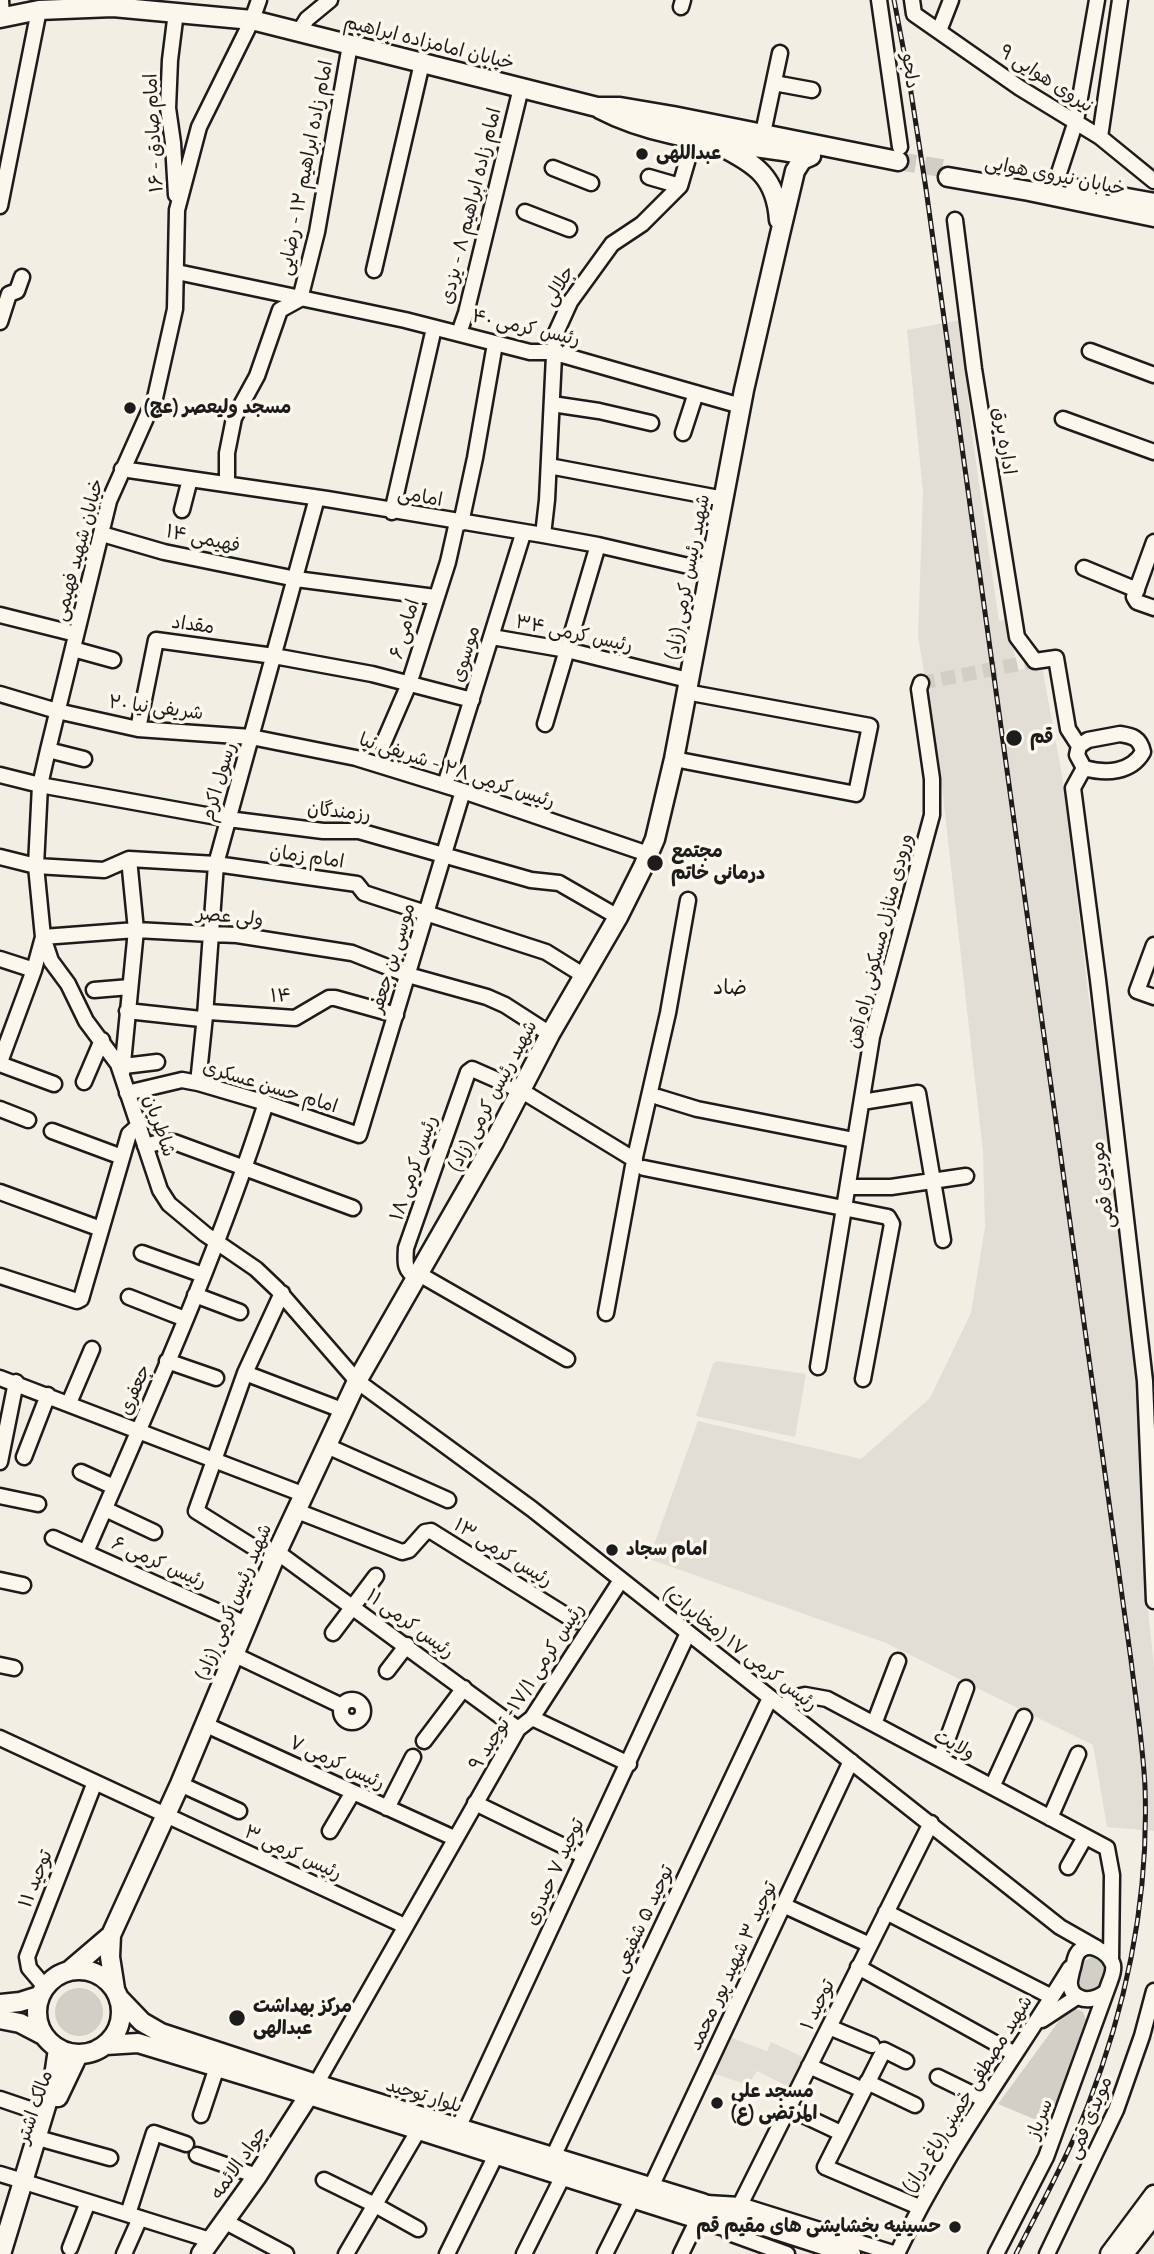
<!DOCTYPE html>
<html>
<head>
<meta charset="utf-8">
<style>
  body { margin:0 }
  canvas { display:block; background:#f2eee4 }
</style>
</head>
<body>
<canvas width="1154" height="2254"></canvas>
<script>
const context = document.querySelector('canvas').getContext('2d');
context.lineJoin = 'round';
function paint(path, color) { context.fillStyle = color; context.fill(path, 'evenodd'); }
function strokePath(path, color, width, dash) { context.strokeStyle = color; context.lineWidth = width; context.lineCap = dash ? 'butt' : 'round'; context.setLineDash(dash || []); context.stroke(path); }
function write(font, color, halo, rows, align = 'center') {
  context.font = font + ' Delius,"Playpen Sans Arabic",sans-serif'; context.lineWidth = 7; context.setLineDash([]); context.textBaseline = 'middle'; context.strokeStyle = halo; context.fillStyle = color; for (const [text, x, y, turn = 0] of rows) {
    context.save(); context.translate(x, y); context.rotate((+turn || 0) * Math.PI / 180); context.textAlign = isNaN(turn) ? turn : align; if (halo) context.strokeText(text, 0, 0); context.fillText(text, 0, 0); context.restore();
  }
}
paint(new Path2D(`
  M960,320l13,122 26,179 10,-2 8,51 25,-3 20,108 27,225 31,200 16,159 6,193 12,115v164l-47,-4 -14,-82 -207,-102 -237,-84 49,-138 163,38 69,-61 41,-85 14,-86 -2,-75 -43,-383 -22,-133 5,-144 -16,-162z
  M717,1361l89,13 -11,63 -99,-21 17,-52z
  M729,2037l38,14 4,-9 32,15 -14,30 -32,-16 -9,14 -36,-12z`), '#e2ded5');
paint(new Path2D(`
  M1092,1957l6,1 7,10c-3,15 -8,32 -25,20l-1,-14 3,-12z
  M55 2012a24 24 0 1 1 48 0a24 24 0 1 1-48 0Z
  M1075,2008l8,4 5,13 -37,101 -53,-22 69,-94z`), '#d2cfc6');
strokePath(new Path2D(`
  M921,683l114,-22`), '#d2cec6', 14, [14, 7]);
strokePath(new Path2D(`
  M898,161l50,8`), '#d2cec6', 18, [18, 9]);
const minor = new Path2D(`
  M1,0l1,17
  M879,0l21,147
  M912,0l2,14 106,74 80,49 54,44
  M681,7l2,-7
  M176,12l-6,48 -2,48 5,35 3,52
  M939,31l12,-31
  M299,32l8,-13 23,-19
  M774,83l38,7
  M763,133l17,-80
  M1100,137l20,-137
  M553,168l38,15
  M1060,170l16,-49 21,-121
  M649,177l31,9
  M0,206l39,-196
  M525,212l44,17
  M955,220l19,149 43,268 18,24 21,-3 12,71 11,17
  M374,270l48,-207
  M177,272l228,48 125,32h22l189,54
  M9,294l8,-3 5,-14
  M300,299l17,-67 33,-187
  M0,322l9,-28
  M459,333l7,-20 55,-225
  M1090,351l64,24
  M552,404l47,7 52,12
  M1063,419l91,33
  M683,433l13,-40
  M549,466l175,33
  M122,469l205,30 216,36 55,10 112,26
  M227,484v-31l7,-35 23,-42 23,-66 20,-11
  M182,510l8,-31
  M392,512l42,-184
  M461,523l14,-65 20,-114
  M102,534l62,18 132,27 139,18
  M543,535l4,-35 8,-165 15,-33 42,-58 30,-20 38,-38 14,-48
  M1154,542l-20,55 3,5 17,6
  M1084,568l53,22
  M0,615l76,19
  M492,637l75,13 121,30
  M73,649l40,11
  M0,694l57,17 81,18 113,8 105,21 107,33 185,63
  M545,724l53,-179
  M138,729l18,-89 118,16 98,18 100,26
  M1120,734c13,2 20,4 23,18 -12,21 -37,22 -59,16l-7,-13 2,-9 9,-6z
  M383,744l26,-60 39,-122 9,-40
  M48,750l36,9
  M674,759l182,35 14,-68 -184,-34
  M1084,768l-11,20 25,192 47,401 9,220
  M0,775l40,10 188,34 95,12h36l172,49 28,3 59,34
  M445,785l78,-251
  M0,857l36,9 68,4 25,-11 87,5 141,20 7,9 182,59 37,23
  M1154,945l-17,46 17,6
  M0,959l34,11
  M94,990l36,-3
  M127,1011l74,8 8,-7 86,6 34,-20h6l61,17
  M550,1034l-45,-29 -18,-8 -79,-22 -56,-22 -115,-18 -26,-1 -75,-4 -93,7 8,24 17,23 18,37 32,43 42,126 9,14 36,30 51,35 21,20 80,92 175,128 528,418 37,21
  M0,1062l34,-92 9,-33 -7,-71 4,-81 8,-35 61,-249 46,-103 20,-89 2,-99 22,-83 53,-107 7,-20
  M0,1064l54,20
  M124,1066l33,-4
  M122,1073l14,-143 -7,-71
  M84,1082l18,-42
  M198,1083l7,-67 11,-152 101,-366
  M127,1093l55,-13 16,3 68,20 93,32 104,-344
  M658,1097l39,12 157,31
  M862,1102l56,-9 25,147
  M0,1109l28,11
  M52,1131l70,26
  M145,1146l15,-4h14l179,66
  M644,1168l244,49 4,7 -29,155
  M849,1187h42l75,-11
  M0,1192l101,37
  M142,1253l61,22
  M419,1274l148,85
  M0,1276l77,25 4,-2 48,-165 9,-8
  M417,1278c-13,-8 -12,-15 -11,-30l62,-176 4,-3 50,22 113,69
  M195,1295l45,17
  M129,1297l56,22
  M606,1313l27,-147 35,-153 20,-113
  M167,1361l49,17
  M818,1367l54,-330 60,-222v-36l-13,-90 2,-6
  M245,1373l97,37
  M0,1378l305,117
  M69,1403l23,-54
  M327,1446l121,54
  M24,1457l24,-62
  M0,1462l16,-80
  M81,1472l33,15
  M0,1496l38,8
  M105,1509l49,23
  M297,1511l105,41 7,-2 16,-18 6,-1 144,90
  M53,1538l195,87
  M86,1552c64,-148 131,-296 180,-449
  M277,1552l241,177
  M274,1560l-78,-49 49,-138 37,-80
  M0,1580l23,5
  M333,1633l43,-57
  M235,1655l107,51
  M0,1665l14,3
  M387,1671l20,-26
  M341 1711a11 11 0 1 1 22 0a11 11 0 1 1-22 0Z
  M784,1708l7,-10 14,-3 22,4 280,149 5,27 -1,86
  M532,1718l97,46
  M204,1724l250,114
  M874,1724l24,-63
  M0,1738l405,188
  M424,1741l40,-53
  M940,1759l26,-71
  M180,1784l59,27
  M992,1787l32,-70
  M475,1803l109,53
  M387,1808l26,-51
  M1050,1818l28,-64
  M330,1831l23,-39
  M1068,1867l17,-30
  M783,1905l87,40
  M886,1912l166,85
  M858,1967l157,87
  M45,1987l-16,-19 -2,-11 68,-175
  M1042,2020l35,-23
  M829,2027l43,18
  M906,2061l-22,-11 -59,117 94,40
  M809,2066l54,24
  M938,2077l47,23
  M867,2082l48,23
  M316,2084l202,-355 14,-11 89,-138
  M0,2099l44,15
  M788,2108l53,25
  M201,2115l16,-48
  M458,2128l230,-495
  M45,2140l65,18
  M197,2155l60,21
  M553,2157l217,-459
  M0,2174l23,7
  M324,2180l51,25 43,24
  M31,2184l179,56
  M651,2187l200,-426
  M707,2203l33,2 156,49
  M740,2205l191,-382
  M128,2214l26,-81 32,11
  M224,2221l62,33
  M729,2233l58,21
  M70,2248l18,-46
  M124,2254l16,-36
  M346,2254l72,-123
  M447,2254l49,-99
  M524,2254l39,-78
  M605,2254l28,-56
  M681,2254l17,-35 10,4
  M897,2254c47,-101 115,-191 173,-286
  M996,2254l50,-97 64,-176c2,-5 4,-11 3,-16 -4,-14 -27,-26 -36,-11 -3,5 -3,12 -5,17 -2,9 -4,14 1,22 10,10 22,7 33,-1
  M1047,2254l69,-144 26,-74 12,-45`);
const major = new Path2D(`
  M0,18l39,-8 74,-3 139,13 345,87h23l53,9 225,45
  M600,109c63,33 137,33 207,46
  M720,146c36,18 56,31 59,74
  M948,177l81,14 125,26
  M1071,188l83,15
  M111,1935l-1,22 5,32
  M37 2012a42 42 0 1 1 84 0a42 42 0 1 1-84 0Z
  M70,1970l41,-35 69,-151 97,-232 80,-171 137,-239 56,-108 68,-117 25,-50 12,-28 19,-80 70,-369 36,-156 15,-63 7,-11 9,-4
  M119,1998l23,24 19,11 155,51 386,119 25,11 124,40
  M0,2004l20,-2 19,-6
  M0,2019l20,4 23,12
  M106,2045l32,-2 171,52 389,124 45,12
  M58,2097l20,-42
  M1126,2251l28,-36
  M1,2254l52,-171 5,-34
  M201,2254l56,-78 52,-81
  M1110,2254l44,-59`);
strokePath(minor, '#1c1c1c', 19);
strokePath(major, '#1c1c1c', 23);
strokePath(minor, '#fbf7ec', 14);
strokePath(major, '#fbf7ec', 18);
const rail = new Path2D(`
  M894,0l14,73 18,116 205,1471c5,42 12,85 14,127 4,109 -18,217 -57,318 -20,51 -47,100 -72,149`);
strokePath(rail, '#1c1c1c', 5);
strokePath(rail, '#fbf7ec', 2.5, [8]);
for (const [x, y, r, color] of [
  [642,154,7,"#1c1c1c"],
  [130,408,7,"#1c1c1c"],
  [1014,738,9,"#1c1c1c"],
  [655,863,9,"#1c1c1c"],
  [612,1550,7,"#1c1c1c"],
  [237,2018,9,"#1c1c1c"],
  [717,2103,7,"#1c1c1c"],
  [955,2227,7,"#1c1c1c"]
]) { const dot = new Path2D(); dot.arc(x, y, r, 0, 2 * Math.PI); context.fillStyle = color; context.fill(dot); strokePath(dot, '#fbf7ec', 2.5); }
write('19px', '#1c1c1c', '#fbf7ec', [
  ["خیابان امامزاده ابراهیم",429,43,14],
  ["دلجو",910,71,82],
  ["نیروی هوایی ۹",1046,79,33],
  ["۱۶ - امام صادق",154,133,-93],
  ["امام زاده ابراهیم ۱۲ - رضایی",306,168,-79],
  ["خیابان نیروی هوایی",1055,176,11],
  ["امام زاده ابراهیم ۸ - یزدی",471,206,-76],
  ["جلالی",559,286,-59],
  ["رئیس کرمی ۴۰",526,328,13],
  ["اداره برق",1004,441,81],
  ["امامی",420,497,9],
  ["فهیمی ۱۴",203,539,12],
  ["خیابان شهید فهیمی",79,550,-75],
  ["شهید رئیس کرمی (زاد)",688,577,-79],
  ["مقداد",193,625,8],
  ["امامی ۶",405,629,-73],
  ["رئیس کرمی ۳۴",574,634,12],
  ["موسوی",466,654,-73],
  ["۲۰ شریفی نیا",156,708,7],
  ["رئیس کرمی ۲۸ - شریفی نیا",457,771,18],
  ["رسول اکرم",219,782,-74],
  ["رزمندگان",339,812,6],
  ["امام زمان",307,857,8],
  ["ولی عصر",230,917,6],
  ["ورودی منازل مسکونی راه آهن",880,941,-76],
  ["موسی بن جعفر",393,958,-73],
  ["۱۴",281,996,-2],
  ["امام حسن عسکری",270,1087,17],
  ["شهید رئیس کرمی (زاد)",493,1096,-62],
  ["شاطریان",159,1126,71],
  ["رئیس کرمی ۱۸",414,1168,-71],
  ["مویدی قمی",1103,1185,-97],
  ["جعفری",135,1390,-67],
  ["رئیس کرمی ۱۳",503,1553,32],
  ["رئیس کرمی ۶",159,1563,24],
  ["شهید رئیس کرمی (زاد)",234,1602,-67],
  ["رئیس کرمی ۱۱",410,1624,36],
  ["رئیس کرمی ۱۷ (مخابرات)",740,1649,38],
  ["رئیس کرمی ۱۷/۱- توحید ۹",527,1687,-57],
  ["ولایت",954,1745,28],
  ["رئیس کرمی ۷",337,1763,25],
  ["رئیس کرمی ۳",293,1853,25],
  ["توحید ۷ حیدری",555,1872,-65],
  ["توحید ۱۱",36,1879,-68],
  ["توحید ۵ شفیعی",644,1919,-65],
  ["توحید ۳ شهيد پور محمد",733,1966,-65],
  ["توحید ۱",818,2005,-64],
  ["شهید مصطفی خمینی(باغ دراز)",968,2094,-58],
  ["بلوار توحید",424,2096,17],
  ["مالک اشتر",35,2107,-71],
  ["مویدی قمی",1090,2118,-67],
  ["سرباز",1040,2119,-69],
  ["جواد الائمه",239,2163,-55]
]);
write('bold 19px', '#1c1c1c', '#fbf7ec', [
  ["عبداللهی",656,154],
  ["مسجد ولیعصر (عج)",144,408],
  ["قم",1030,738],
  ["مجتمع",671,852],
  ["درمانی خاتم",671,874],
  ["امام سجاد",626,1550],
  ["مرکز بهداشت",253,2007],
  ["عبدالهی",253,2029],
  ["مسجد علی",731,2092],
  ["المرتضی (ع)",731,2114],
  ["حسینیه بخشایشی های مقیم قم",941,2227,"right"]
], 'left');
write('21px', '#1c1c1c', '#fbf7ec', [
  ["ضاد",730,988]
]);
</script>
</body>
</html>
